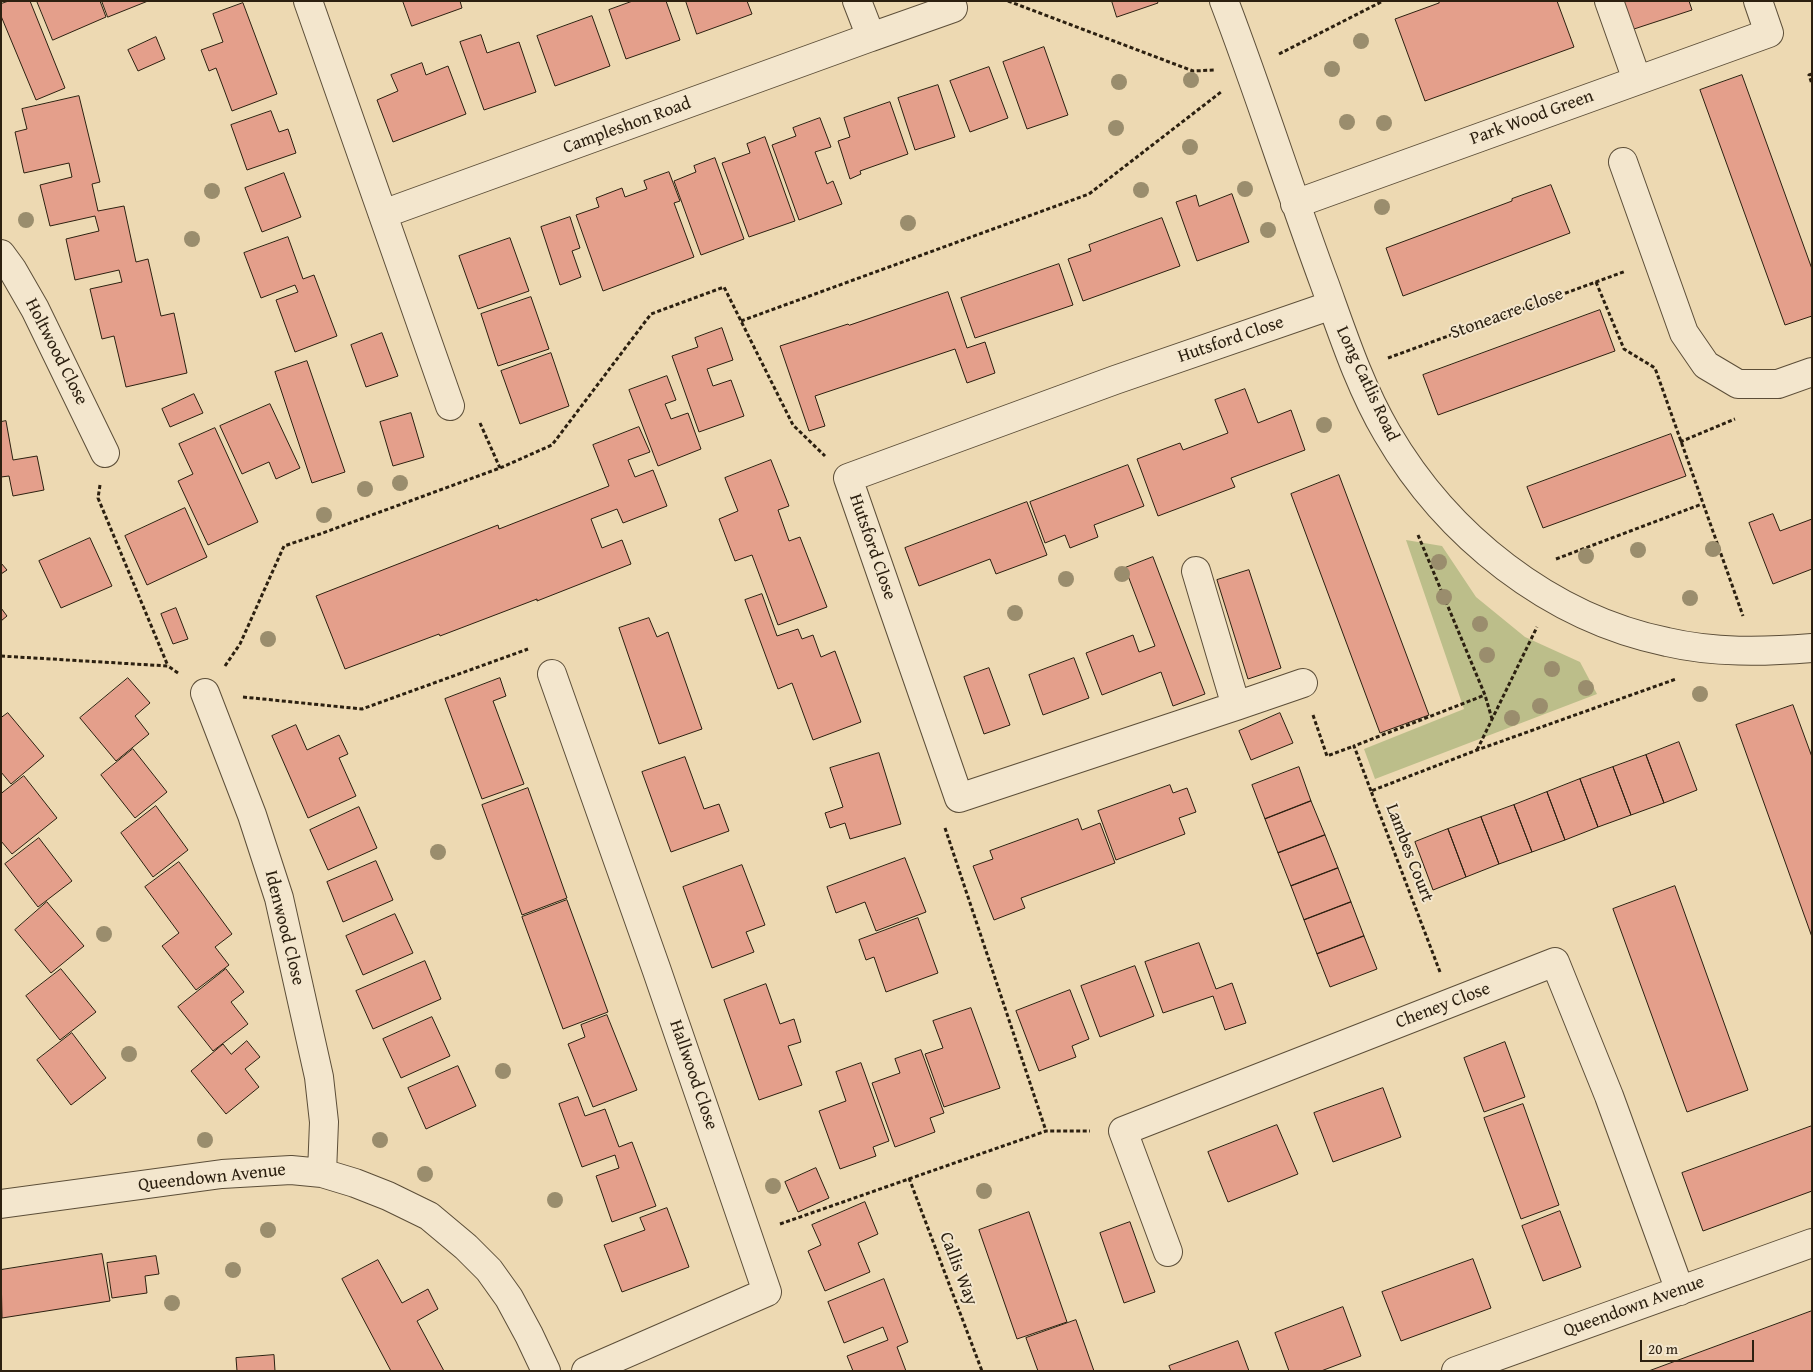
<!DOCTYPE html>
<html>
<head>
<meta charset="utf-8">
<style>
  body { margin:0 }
  #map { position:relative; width:1813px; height:1372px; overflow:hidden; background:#edd9b2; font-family:"Gentium Book Plus",serif }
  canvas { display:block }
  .frame { position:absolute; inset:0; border:2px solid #2c2010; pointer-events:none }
  .scale { position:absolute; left:1640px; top:1340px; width:114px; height:22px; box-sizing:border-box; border:2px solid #2c2010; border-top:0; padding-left:6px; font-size:15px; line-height:18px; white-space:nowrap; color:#2c2010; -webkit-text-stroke:4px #f3e6cd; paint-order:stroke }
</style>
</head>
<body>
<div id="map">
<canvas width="1813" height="1372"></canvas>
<div class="frame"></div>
<div class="scale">20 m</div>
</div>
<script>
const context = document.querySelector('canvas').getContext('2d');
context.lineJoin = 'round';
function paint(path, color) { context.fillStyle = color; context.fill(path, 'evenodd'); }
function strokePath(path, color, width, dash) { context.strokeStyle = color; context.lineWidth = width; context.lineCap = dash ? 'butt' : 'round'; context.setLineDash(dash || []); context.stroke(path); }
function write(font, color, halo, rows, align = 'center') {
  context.font = font + ' "Gentium Book Plus",serif'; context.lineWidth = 4; context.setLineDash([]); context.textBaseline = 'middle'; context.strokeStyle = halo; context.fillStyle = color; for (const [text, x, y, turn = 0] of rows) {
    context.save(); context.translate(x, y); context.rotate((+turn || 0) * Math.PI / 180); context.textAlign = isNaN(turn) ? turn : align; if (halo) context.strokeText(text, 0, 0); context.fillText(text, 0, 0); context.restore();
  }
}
paint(new Path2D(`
  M1406,540l36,6 34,51 49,40 55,25 17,32 -222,85 -11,-30 100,-40z`), '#bcbe8a');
const building = new Path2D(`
  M9,1h21l35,87 -29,12 -35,-84v-12z
  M37,1h63l6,16 -53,23z
  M102,1h46l-40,16z
  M403,1h57l2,7 -50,18z
  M633,1h33l14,39 -54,19 -17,-49z
  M686,1h61l5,13 -55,20z
  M1112,1h45l1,2 -41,14z
  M1438,1h119l17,46 -149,54 -30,-82 44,-16z
  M1622,1h67l3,9 -61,20z
  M243,3l34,91 -45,17 -16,-43 -7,3 -8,-21 22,-8 -10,-28z
  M592,16l18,50 -55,20 -18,-50z
  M481,35l6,18 32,-11 17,50 -52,18 -24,-68z
  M156,37l9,22 -27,12 -10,-21z
  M1044,47l24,68 -41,14 -24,-67z
  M422,63l4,12 22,-9 18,48 -73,28 -16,-42 21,-9 -7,-16z
  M989,67l19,51 -38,14 -20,-51z
  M1742,75l70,194v47l-27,9 -85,-235z
  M938,85l17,52 -40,13 -17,-52z
  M79,96l21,86 -8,2 6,27 26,-5 12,56 12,-3 13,57 13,-3 13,60 -61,14 -12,-51 -12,3 -12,-50 32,-7 -3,-12 -44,10 -9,-41 33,-8 -4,-15 -45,10 -10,-41 32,-8 -3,-14 -45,10 -9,-41 12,-3 -5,-20z
  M890,102l18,52 -48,17 1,3 -11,5 -12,-38 12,-4 -6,-19z
  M271,111l8,21 9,-3 8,24 -49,17 -16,-45z
  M820,118l11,29 -16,5 12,32 6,-3 9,23 -43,16 -27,-75 24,-9 -3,-8z
  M765,137l30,84 -46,16 -27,-74 28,-10 -3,-9z
  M715,158l29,81 -43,16 -27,-74 22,-9 -2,-6z
  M669,172l11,29 -6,2 20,54 -91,34 -27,-76 23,-8 -3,-9 26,-10 3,9 22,-8 -3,-8z
  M284,173l17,44 -39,15 -17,-44z
  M1551,185l19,48 -167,63 -17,-48 126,-47v-2z
  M1232,194l17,48 -52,19 -21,-59 20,-7 3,11z
  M570,217l10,31 -8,3 9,26 -21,8 -19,-58z
  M1162,218l18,48 -97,35 -15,-42 23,-8 -2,-6z
  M288,237l15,42 11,-4 23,61 -42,16 -19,-52 22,-8 -3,-7 -34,13 -17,-45z
  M510,238l19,53 -51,18 -19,-53z
  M1059,264l14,41 -98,33 -14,-40z
  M948,292l19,56 18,-6 10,31 -28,10 -12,-34 -140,47 10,30 -16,5 -29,-85 68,-22 1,1z
  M531,297l18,52 -51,17 -17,-52z
  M1600,310l15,41 -177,64 -15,-40z
  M722,328l11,32 -26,9 6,17 18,-6 13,36 -45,16 -27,-76 26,-9 -3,-9z
  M382,333l16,43 -32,11 -15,-42z
  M551,353l18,53 -49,18 -19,-53z
  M307,361l38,111 -33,11 -37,-111z
  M667,376l9,24 -11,4 6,15 17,-6 13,36 -43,17 -29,-76z
  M1245,389l13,34 33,-13 14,40 -74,28 4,9 -77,29 -21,-57 43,-16 3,7 45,-17 -13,-33z
  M194,394l9,19 -33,14 -8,-18z
  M270,404l30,64 -24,11 -7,-17 -27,12 -22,-48z
  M411,413l13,44 -31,9 -13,-44z
  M6,421l7,39 24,-4 7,34 -31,6 -4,-20 -8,1v-55z
  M639,427l11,25 -22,8 7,17 18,-7 14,36 -44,17 -6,-14 -26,10 11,29 20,-8 9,24 -94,37v-2l-97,37 -1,-2 -94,35 -29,-73 182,-71 1,4 110,-43 -16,-41z
  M215,428l43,94 -50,23 -30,-64 15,-7 -14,-30z
  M1671,434l15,42 -143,52 -16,-41z
  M771,460l18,46 -11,4 11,31 11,-4 27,70 -49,18 -26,-70 -17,6 -16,-42 19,-8 -13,-33z
  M1128,465l16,41 -50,19 4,12 -28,11 -5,-13 -20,8 -15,-41z
  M1339,475l90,240 -49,18 -89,-239z
  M1027,502l20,53 -51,19 -6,-15 -71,27 -14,-38z
  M185,508l22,49 -60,28 -22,-49z
  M1773,514l7,17 32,-12v50l-39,15 -24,-61z
  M90,538l22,48 -51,22 -22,-47z
  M1153,557l52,137 -32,12 -12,-34 -59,23 -16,-42 47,-18 6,17 16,-6 -30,-78z
  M1,563l6,7 -6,4z
  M1249,570l32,98 -33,11 -31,-99z
  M762,594l15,42 21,-7 4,10 11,-4 8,22 14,-6 26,71 -48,18 -21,-57 -14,6 -33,-89z
  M1,608l6,8 -6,5z
  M176,608l12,31 -15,5 -12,-30z
  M649,618l8,19 11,-5 34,97 -43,15 -40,-116z
  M1074,658l15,40 -46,17 -14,-40z
  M989,668l21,57 -26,9 -20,-57z
  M128,678l22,25 -15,13 14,18 -33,27 -36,-43z
  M500,678l6,18 -13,5 31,83 -42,15 -37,-100z
  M1793,705l19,52v180l-76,-212z
  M8,713l36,43 -33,28 -10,-12v-54z
  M1280,713l13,30 -42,17 -12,-29z
  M296,725l11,25 32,-15 9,19 -9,4 17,38 -48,22 -36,-82z
  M1679,742l18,48 -33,13 -18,-48z
  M133,749l34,43 -32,26 -34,-43z
  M879,753l22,71 -51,15 -5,-16 -15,5 -5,-15 18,-6 -13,-39z
  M1646,755l18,48 -33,12 -18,-48z
  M685,757l19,52 15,-5 10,27 -58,21 -29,-80z
  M1299,767l12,34 -46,18 -13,-34z
  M1613,767l18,48 -33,12 -18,-48z
  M24,776l33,42 -45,36 -11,-13v-47z
  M1580,779l18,48 -33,13 -18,-48z
  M1170,785l3,8 14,-5 9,24 -17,6 6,16 -69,26 -18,-49z
  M528,788l39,110 -45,17 -40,-110z
  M1547,792l18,48 -33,12 -18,-47z
  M1311,801l14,34 -47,18 -13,-34z
  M1514,805l18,47 -33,12 -18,-47z
  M156,806l32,44 -35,27 -32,-44z
  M359,807l18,41 -49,22 -18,-40z
  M1481,817l18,47 -33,13 -18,-48z
  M1078,819l4,11 18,-7 15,40 -94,35 4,10 -31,12 -21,-54 20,-7 -3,-8z
  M1448,829l18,48 -33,13 -18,-48z
  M1325,835l13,33 -47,18 -13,-33z
  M39,838l33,43 -34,26 -33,-43z
  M905,858l21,54 -50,19 -11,-29 -29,11 -9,-26z
  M376,861l17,39 -50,22 -16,-40z
  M179,862l53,72 -17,13 14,18 -33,25 -34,-44 17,-13 -34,-46z
  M742,865l23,60 -19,7 8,20 -42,16 -29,-81z
  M1338,868l13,34 -47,18 -13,-34z
  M1675,886l73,204 -61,22 -74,-203z
  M567,900l41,112 -45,17 -41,-112z
  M47,902l37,44 -33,27 -36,-43z
  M1351,902l13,34 -47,18 -13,-34z
  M395,914l18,39 -50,22 -17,-39z
  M918,918l20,55 -52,19 -12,-35 -8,3 -7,-20z
  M1364,936l13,33 -47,18 -13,-33z
  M1199,943l17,46 16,-6 14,40 -21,7 -12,-34 -50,17 -18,-51z
  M425,961l16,38 -68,30 -17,-38z
  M1135,966l19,50 -54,21 -19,-51z
  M61,969l35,43 -36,28 -34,-44z
  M226,969l18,23 -13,10 17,22 -35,27 -35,-44z
  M766,984l14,40 14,-5 7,23 -13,4 14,39 -43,15 -35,-100z
  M1070,990l19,49 -17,7 4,11 -37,14 -23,-60z
  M971,1008l29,80 -56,19 -19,-53 18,-6 -10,-27z
  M607,1015l30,75 -44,17 -25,-63 17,-7 -4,-12z
  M432,1017l18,39 -49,22 -18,-39z
  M72,1033l34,45 -35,27 -34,-45z
  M247,1041l13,16 -15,12 14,18 -33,27 -35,-43 32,-27 8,10z
  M1505,1042l20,55 -41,15 -20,-54z
  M921,1050l23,63 -14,5 5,14 -40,15 -23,-64 28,-10 -5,-14z
  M861,1063l28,78 -16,6 3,9 -36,13 -21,-58 27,-10 -10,-29z
  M458,1066l18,40 -50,23 -18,-41z
  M1383,1088l18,49 -68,25 -19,-49z
  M578,1097l7,19 20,-7 14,38 13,-5 24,64 -44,16 -16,-46 23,-8 -4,-13 -33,12 -23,-63z
  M1523,1104l36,101 -38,14 -37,-101z
  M1277,1125l21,49 -70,28 -20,-50z
  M1812,1126v65l-109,40 -21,-58z
  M816,1168l13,30 -31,14 -13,-30z
  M865,1202l13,32 -20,9 12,29 -45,19 -17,-40 13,-6 -9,-20z
  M667,1208l22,59 -67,25 -18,-47 41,-15 -5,-12z
  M1560,1211l21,56 -38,14 -21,-55z
  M1029,1212l38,110 -50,17 -38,-109z
  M1130,1222l25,70 -31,11 -24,-70z
  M102,1254l8,47 -108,17 -1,-48z
  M156,1256l3,18 -14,2 2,17 -35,5 -5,-35z
  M1473,1259l18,49 -90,33 -19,-49z
  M378,1260l24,43 26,-14 10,20 -21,12 27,50h-53l-49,-92z
  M884,1279l24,63 -11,5 9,24h-53l-6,-15 41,-16 -5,-13 -39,16 -16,-41z
  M1343,1307l18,49 -40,15h-32l-14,-38z
  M1812,1311v60h-163z
  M1076,1320l18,51h-56l-12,-33z
  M1238,1341l11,30h-78l-2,-5z
  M274,1355l1,16h-38l-1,-13z`);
paint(building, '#e49f8b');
strokePath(building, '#2c2010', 1);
const minor = new Path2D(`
  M308,1l142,405
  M1224,1c36,94 66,190 101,284 18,50 35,102 62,148 60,103 163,185 280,209 47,11 96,10 145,6
  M1609,1l28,79
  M871,37l82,-29
  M1623,162l61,171 22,32 32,19h40l34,-12
  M1295,204l474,-171 -11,-32
  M383,214l488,-177 -14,-36
  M1,254l11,15 23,40 70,144
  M1196,571l40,135 -277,92 -111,-320 267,-98 217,-75
  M552,674l105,297 110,321 -181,79
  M205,693l47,122 27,83 40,179 5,45 -2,51
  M1236,706l67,-23
  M1,1204l221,-30 69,-4 31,3 33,10 33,13 41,20 37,31 23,23 20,28 20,37 17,36
  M1168,1252l-45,-121 432,-169 54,134 71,195
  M1456,1371l356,-128`);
strokePath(minor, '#5c4e38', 30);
strokePath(new Path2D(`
  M1008,1l185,70 21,-1
  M1279,54l104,-53
  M1812,74l-3,1 3,9
  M1596,282l28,67 31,19 88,248
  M741,321l348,-127 132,-102
  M1388,358l238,-87
  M480,423l20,45
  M1680,442l55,-23
  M100,485l-2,13 70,168
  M1418,535l67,160 7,24
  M1556,559l146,-55
  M1,656l167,10 10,7
  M225,666l15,-22 44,-98 36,-12 180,-66 52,-23 99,-131 73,-27 69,138 32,31
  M243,697l119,12 166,-60
  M1313,715l14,41 27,-10
  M1477,750l60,-123
  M1371,791l-17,-45 131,-51
  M945,828l101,303
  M1440,972l-69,-181 106,-41 199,-71
  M909,1178l73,193
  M780,1224l266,-93h44`), '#2c2010', 3, [4, 2.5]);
strokePath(minor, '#f3e6cd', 28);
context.fillStyle = '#9a8d6d';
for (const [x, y] of [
  [1361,41],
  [1332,69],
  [1191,80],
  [1119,82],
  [1347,122],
  [1384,123],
  [1116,128],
  [1190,147],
  [1245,189],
  [1141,190],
  [212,191],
  [1382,207],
  [26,220],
  [908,223],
  [1268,230],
  [192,239],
  [1324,425],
  [400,483],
  [365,489],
  [324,515],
  [1713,549],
  [1638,550],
  [1586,556],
  [1439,562],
  [1122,574],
  [1066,579],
  [1444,597],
  [1690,598],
  [1015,613],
  [1480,624],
  [268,639],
  [1487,655],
  [1552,669],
  [1586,688],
  [1700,694],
  [1540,706],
  [1512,718],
  [438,852],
  [104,934],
  [129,1054],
  [503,1071],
  [205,1140],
  [380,1140],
  [425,1174],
  [773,1186],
  [984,1191],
  [555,1200],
  [268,1230],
  [233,1270],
  [172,1303]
]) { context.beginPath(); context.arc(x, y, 8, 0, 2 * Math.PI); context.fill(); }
write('18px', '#2c2010', '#f3e6cd', [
  ["Park Wood Green",1532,118,-20],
  ["Campleshon Road",627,126,-20],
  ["Stoneacre Close",1507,314,-20],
  ["Hutsford Close",1231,340,-19],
  ["Holtwood Close",56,352,63],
  ["Long Catlis Road",1367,384,65],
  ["Hutsford Close",872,547,71],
  ["Lambes Court",1409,853,69],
  ["Idenwood Close",284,928,76],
  ["Cheney Close",1443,1006,-21],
  ["Hallwood Close",693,1075,71],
  ["Queendown Avenue",212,1178,-6],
  ["Callis Way",958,1269,69],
  ["Queendown Avenue",1634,1307,-20]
]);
</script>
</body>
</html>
